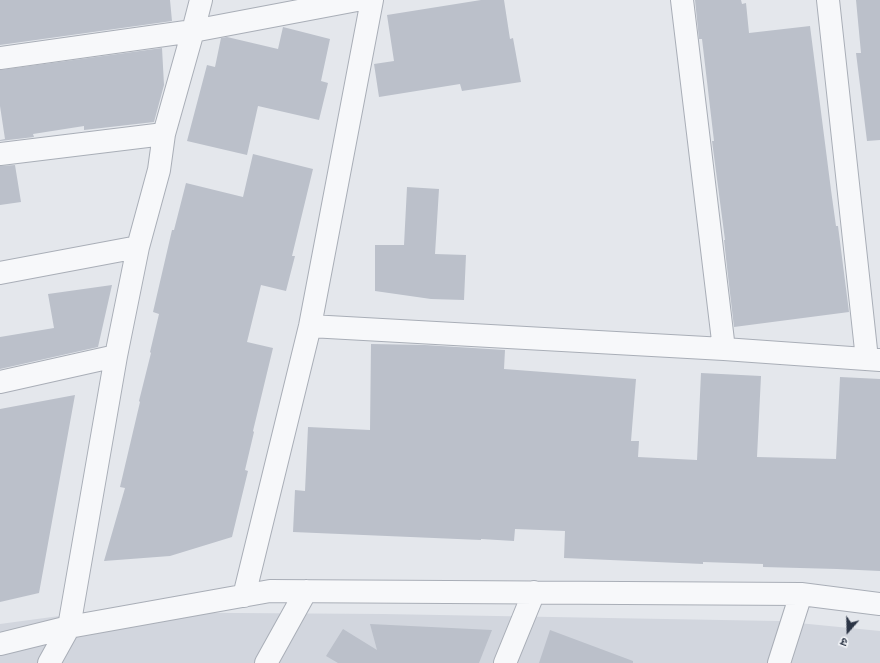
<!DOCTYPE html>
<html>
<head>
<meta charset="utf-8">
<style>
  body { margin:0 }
  #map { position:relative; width:880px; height:663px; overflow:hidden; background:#e4e7ec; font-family:"Archivo Narrow","Noto Sans Devanagari",sans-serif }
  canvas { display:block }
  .north { position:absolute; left:828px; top:611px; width:40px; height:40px; -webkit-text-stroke:3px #f4f6f9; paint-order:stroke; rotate:200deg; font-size:11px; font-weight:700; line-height:16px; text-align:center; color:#2b3445 }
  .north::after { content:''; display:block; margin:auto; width:14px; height:18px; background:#2b3445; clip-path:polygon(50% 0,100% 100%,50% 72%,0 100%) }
</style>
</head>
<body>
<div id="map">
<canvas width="880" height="663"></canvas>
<div class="north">उ</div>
</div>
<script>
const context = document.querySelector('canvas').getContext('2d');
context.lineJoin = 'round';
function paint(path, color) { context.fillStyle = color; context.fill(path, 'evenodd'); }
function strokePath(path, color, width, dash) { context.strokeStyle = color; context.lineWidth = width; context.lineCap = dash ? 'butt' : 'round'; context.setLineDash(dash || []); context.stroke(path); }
paint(new Path2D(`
  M89,612l294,2 395,7 102,10v32h-880v-39z`), '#d2d6de');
paint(new Path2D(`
  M0,0h170l2,21 -172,24z
  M481,0h23l6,39 3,-1 8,44 -59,9 -2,-7 -81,13 -5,-33 20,-3 -7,-46z
  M695,0h46l1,4 4,-1 3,30 61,-7 21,164 5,36h2l11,86 -115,15 -6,-51 -4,-36h1l-13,-99h2l-12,-102h-3z
  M856,0h24v140l-13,1 -11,-88h5z
  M283,27l47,12 -9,42 7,2 -9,37 -61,-14 -11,49 -60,-14 20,-76 8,2 6,-29 6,-1 51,12z
  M162,48l2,37 -10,37 -70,8v-4l-51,8 1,3 -34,4v-1l5,-1 -5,-33v-36z
  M253,154l60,15 -21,87h3l-9,35 -25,-6 -14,57 26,6 -20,83 1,1 -9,38 3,1 -16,66 -62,19 -66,5 21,-73 -5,-1 20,-85 -1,-1 12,-48 -1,-1 9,-38 -6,-2 19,-82h2l12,-47 57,14z
  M15,165l6,37 -21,3v-39z
  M407,187l32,2 -4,65 31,1 -2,45 -33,-1 -56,-8v-46h29z
  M112,285l-14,62 -98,22v-32l54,-9 -6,-34z
  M371,344l54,1 80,5 -1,19 132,10 -5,62h8l-1,16 59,3 4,-87 60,3 -4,81 79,2 4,-82 40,2v192l-43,-2 -74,-2v-3l-60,-2v2l-139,-6 1,-27 -50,-2 -1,12 -33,-2v1l-188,-8 2,-42 10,1 3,-64 62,3z
  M75,395l-36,198 -39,9v-193z
  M370,624l122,6 -13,33h-141l-12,-7 17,-27 34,21z
  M550,630l83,31v2h-94z`), '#bbc0ca');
const street = new Path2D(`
  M682,0l42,349
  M828,0l39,359
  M0,58l193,-27 164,-31
  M0,154l164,-20
  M0,273l138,-26
  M310,326l414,23 156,11
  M0,382l116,-26
  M244,596l66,-270 62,-326
  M0,644l69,-17 201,-36 531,3 79,10
  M49,663l20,-36 47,-271 22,-109 21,-77 5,-36 29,-103 8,-31
  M266,663l40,-72
  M505,663l29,-71
  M779,663l22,-69`);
strokePath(street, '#a9aeb7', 24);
strokePath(street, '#f7f8fa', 22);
</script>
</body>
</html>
